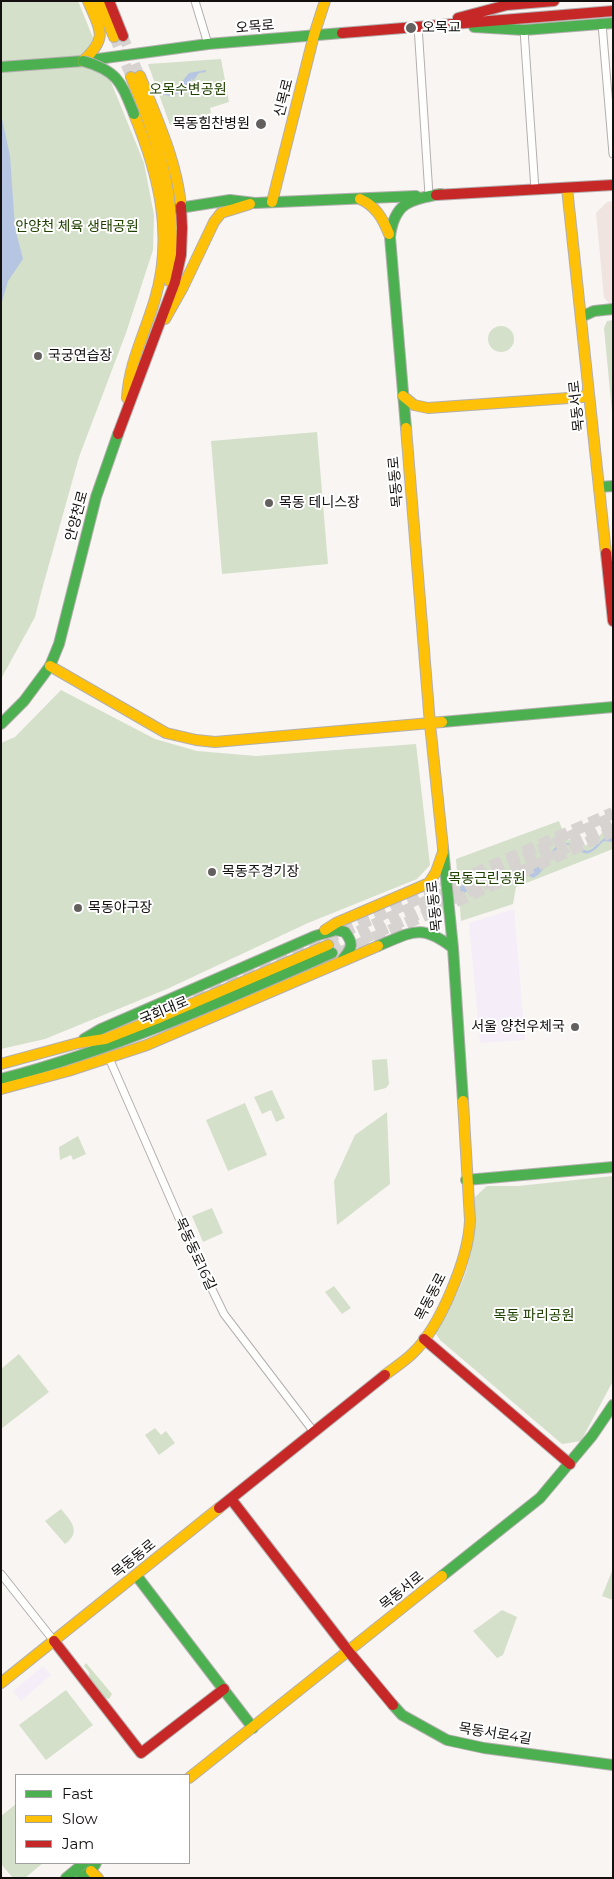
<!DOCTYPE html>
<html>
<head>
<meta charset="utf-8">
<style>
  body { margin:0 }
  #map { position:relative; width:614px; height:1879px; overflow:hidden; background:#f9f5f3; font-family:Montserrat,sans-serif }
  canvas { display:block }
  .frame { position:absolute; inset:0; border:2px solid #13100f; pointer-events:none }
  .legend { position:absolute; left:15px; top:1774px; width:175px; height:90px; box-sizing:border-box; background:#fff; border:1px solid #a19f9f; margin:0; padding:6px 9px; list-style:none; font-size:15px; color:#13100f }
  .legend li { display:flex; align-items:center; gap:10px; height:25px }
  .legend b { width:25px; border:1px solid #a19f9f }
</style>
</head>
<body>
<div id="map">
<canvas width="614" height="1879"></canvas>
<div class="frame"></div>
<ul class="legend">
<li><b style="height:6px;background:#4caf50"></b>Fast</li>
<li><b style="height:6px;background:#ffc107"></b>Slow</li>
<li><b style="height:6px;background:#c62828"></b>Jam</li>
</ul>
</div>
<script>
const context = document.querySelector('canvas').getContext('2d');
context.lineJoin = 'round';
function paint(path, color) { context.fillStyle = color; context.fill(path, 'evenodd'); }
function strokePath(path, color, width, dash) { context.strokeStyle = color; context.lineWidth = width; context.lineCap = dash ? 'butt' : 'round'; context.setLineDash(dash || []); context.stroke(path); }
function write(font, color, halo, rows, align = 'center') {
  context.font = font + ' Montserrat,"Noto Sans KR",sans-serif'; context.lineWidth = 4; context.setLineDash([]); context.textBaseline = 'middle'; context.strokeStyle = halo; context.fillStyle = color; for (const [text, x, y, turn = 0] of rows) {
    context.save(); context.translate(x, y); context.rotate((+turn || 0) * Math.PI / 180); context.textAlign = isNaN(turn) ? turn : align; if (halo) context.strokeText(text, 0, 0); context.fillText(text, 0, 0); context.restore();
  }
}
paint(new Path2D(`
  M514,909l11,131 -45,3 -11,-120z
  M43,1666l8,9 -30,26 -8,-10z`), '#f5edf8');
paint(new Path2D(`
  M613,201v103l-2,1 -7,-7 -8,-85 11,-11z`), '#efe4e0');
paint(new Path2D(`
  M1,1h77l66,162 10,52 -1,35 -27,83 -47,124 -38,136 -6,24 -34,62z
  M221,59l8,43 -19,6 1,5 -41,12 -22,-61z
  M613,320v103l-9,-95 3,-7z
  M488 339a13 13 0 1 1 26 0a13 13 0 1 1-26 0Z
  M317,432l11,132 -106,10 -11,-133z
  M61,690l94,49 42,12 59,5 160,-12 14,121 -13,14 -109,44 -141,66 -122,50 -44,10v-306l14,-6z
  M559,821l6,16 17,10 12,-6 13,-13 6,-1v22l-97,38 -3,17 -52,17 -5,-62z
  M387,1059l2,25 -3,4 -12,3 -2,-31z
  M272,1090l13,28 -9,4 -5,-12 -9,4 -8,-17z
  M245,1103l22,52 -39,16 -22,-51z
  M387,1112l3,72 -53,41 -3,-44 21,-46z
  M78,1136l8,18 -13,6 -2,-5 -11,5 -1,-13z
  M613,1176v205l-32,60 -19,3 -122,-104 -6,-9c8,-13 18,-26 24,-40 15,-30 17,-62 17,-94l12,-11h31z
  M212,1208l11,25 -20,9 -11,-26z
  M334,1286l17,22 -9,6 -17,-22z
  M19,1354l30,38 -48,37v-60z
  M155,1428l6,7 5,-4 9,12 -16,12 -14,-20z
  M61,1509c10,12 21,23 4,35l-20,-23z
  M612,1571l1,1v28l-11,-4z
  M502,1610l15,7 -14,38 -6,3 -24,-27z
  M66,1690l27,35 -47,35 -27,-35z
  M16,1804v59h27l-18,15h-12l-12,-14v-48z`), '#d4e0ca');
paint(new Path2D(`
  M86,1663l26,31 -3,5 -4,-1 -16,-20v-6l-5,-6z`), '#d2e0c6');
paint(new Path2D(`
  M206,70v2l-7,1 -6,8 -1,-3 -7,14 -2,-1 -14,7 2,-2 -11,-2v-2l-4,-4 15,2 8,-5 10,-12z
  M1,114l9,42 5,72 8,31 -15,22 -7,24z
  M610,833l3,2v7l-9,-1c-5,4 -9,10 -15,12 -9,3 -15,-11 -25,-8 -14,4 -18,28 -31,33l-4,-2 1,-5 13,-7 15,-21h11l18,8 5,-2z
  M509,876l3,2v4c-8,1 -36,3 -42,7 -2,1 -3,3 -6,4l-4,-2v-5l5,-3 7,3 19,-7 10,2z`), '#b6c5e2');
strokePath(new Path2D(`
  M123,36l17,40
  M114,37l17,40`), '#d6d3d1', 10, [10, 5]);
strokePath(new Path2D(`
  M328,945l285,-128
  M332,953l281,-126`), '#d6d3d1', 11, [11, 5.5]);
strokePath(new Path2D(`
  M324,960l289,-129
  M194,997l419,-184`), '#d6d3d1', 12, [12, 6]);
const street = new Path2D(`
  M195,1l13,43
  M602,24l11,130
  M418,26l11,169
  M524,30l11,160
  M109,1058l84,192 31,64 90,118
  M1,1574l53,67`);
const fast = new Path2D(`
  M474,27l50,3 89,-7
  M1,67l82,-6 125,-17 134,-11
  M173,209l57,-9 25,3 161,-7
  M581,317l13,-6 19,-2
  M406,428l-16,-191c4,-34 20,-38 51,-43
  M599,487l14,-1
  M442,722l171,-15
  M1,724l23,-23 26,-35 9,-22 37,-147 22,-63
  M443,848l10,100 10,153
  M378,946c34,-14 43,-23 75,2
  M84,1039l17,-10 214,-93 21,-6 9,2c9,12 7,16 -2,27
  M1,1079c115,-30 222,-78 331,-126
  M466,1180l147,-13
  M136,1575l117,153
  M442,1576l98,-78 52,-62 21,-31
  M393,1705l9,10 45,25 37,8 129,17
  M66,1878l18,-15
  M81,1878l10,-7 5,-8`);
const slow = new Path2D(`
  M99,1l15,36
  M83,61c26,-24 17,-31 5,-60
  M140,76c16,41 37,85 41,130
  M131,77c30,72 48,124 38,204
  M567,188l39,365
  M360,199c16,7 23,20 29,35
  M272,202l42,-167 11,-34
  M165,319l18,-32 31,-65 7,-9 29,-9
  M403,396l11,9 14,3 155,-11 5,-4v-6
  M127,398c2,-35 18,-65 28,-99 19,-64 4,-124 -21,-185
  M406,428l24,296 13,124
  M50,666l116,67 30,7 19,2 227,-20
  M325,930l11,-7 93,-40 7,-11 7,-20
  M1,1064l77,-21 27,-4 56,-22 167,-72
  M1,1089l67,-18 79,-26 231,-99
  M385,1375c9,-7 20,-14 28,-22 27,-26 56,-95 57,-133l-7,-119
  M1,1683l218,-175
  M189,1778l253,-202
  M91,1871l7,7`);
const jam = new Path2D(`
  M109,1l14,35
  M458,18l49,-13 47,-4
  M342,33l271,-22
  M436,195l177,-10
  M118,434l57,-152 6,-27 1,-27 -1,-22
  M606,553l7,68
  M424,1339l146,125
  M231,1499l118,153 44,53
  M219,1508l166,-133
  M54,1641l87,112 83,-64`);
strokePath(street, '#b3afae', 9);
strokePath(fast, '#b3afae', 12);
strokePath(slow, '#b3afae', 12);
strokePath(jam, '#b3afae', 12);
strokePath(street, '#fefefd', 7);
strokePath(fast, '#4caf50', 10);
strokePath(slow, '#ffc107', 10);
strokePath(jam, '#c62828', 10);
const fastBridge = new Path2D(`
  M83,61c35,10 38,21 51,53`);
strokePath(fastBridge, '#b3afae', 12, []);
strokePath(fastBridge, '#4caf50', 10);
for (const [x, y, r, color] of [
  [411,28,6,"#64605f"],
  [261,124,6,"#64605f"],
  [38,356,5,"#64605f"],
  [269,503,5,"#64605f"],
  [212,872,5,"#64605f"],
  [78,908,5,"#64605f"],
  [575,1027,5,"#64605f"]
]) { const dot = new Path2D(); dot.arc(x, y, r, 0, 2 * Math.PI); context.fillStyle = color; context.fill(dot); strokePath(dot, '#fff', 2); }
write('14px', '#13100f', '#fff', [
  ["오목로",255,27,-5],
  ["신목로",284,98,-76],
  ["목동서로",577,406,-96],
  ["목동동로",396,482,-95],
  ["안양천로",77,516,-75],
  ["목동동로",435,906,-96],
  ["국회대로",164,1011,-23],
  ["목동동로16길",195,1254,65],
  ["목동동로",431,1297,-63],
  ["목동동로",134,1559,-39],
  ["목동서로",402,1591,-39],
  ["목동서로4길",495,1734,9]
]);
write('14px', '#13100f', '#fff', [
  ["오목교",422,28],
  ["목동힘찬병원",250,124,"right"],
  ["국궁연습장",48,356],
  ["목동 테니스장",279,503],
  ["목동주경기장",222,872],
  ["목동야구장",88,908],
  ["서울 양천우체국",565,1027,"right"]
], 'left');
write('14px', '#204100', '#fff', [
  ["오목수변공원",188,90],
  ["안양천 체육 생태공원",77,227],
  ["목동근린공원",487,879],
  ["목동 파리공원",534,1316]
]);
</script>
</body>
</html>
